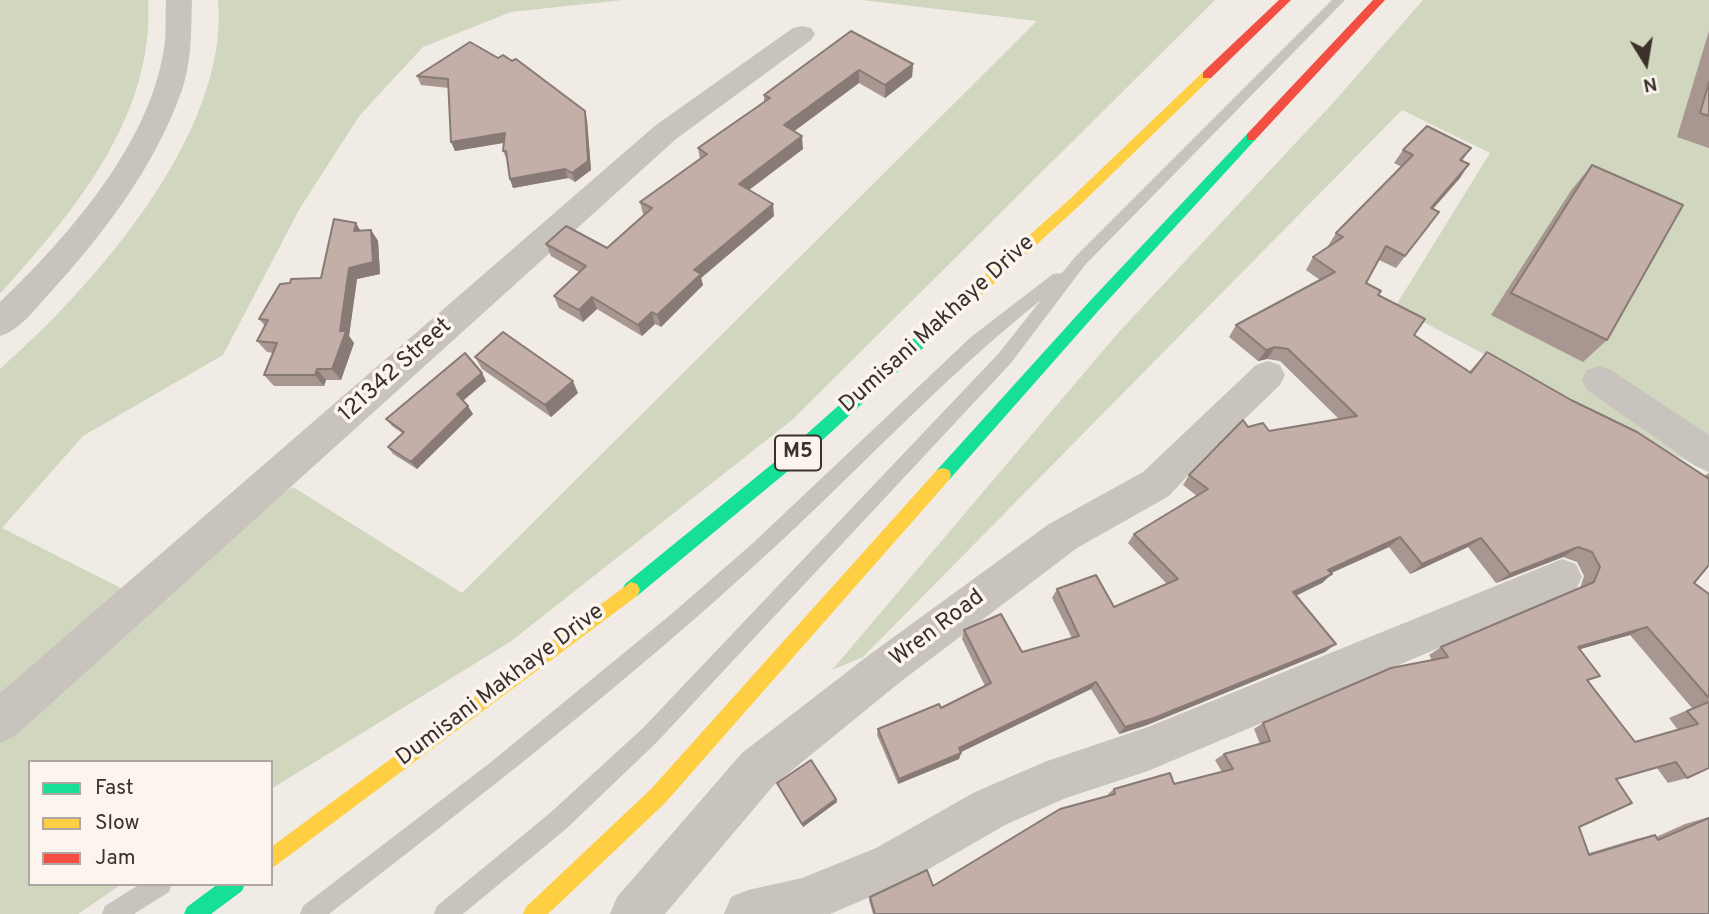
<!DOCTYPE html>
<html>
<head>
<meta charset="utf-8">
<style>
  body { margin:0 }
  #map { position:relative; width:1709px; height:914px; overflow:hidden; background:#f0ebe5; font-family:Overpass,sans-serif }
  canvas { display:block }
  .legend { position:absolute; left:28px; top:760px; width:245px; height:126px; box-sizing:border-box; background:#fbf5ee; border:2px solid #aea6a0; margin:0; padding:9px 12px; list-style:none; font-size:21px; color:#3b302b }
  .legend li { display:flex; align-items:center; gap:14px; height:35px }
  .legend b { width:35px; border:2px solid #aea6a0 }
  .north { position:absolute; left:1611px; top:28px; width:70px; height:70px; -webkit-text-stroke:5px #fbf5ee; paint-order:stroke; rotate:169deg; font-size:19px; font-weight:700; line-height:28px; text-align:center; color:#3b302b }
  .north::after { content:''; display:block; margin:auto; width:24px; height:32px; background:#3b302b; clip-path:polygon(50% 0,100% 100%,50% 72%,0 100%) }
</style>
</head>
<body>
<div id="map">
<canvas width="1709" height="914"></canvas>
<ul class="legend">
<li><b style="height:9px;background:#16e098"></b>Fast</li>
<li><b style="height:9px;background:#ffcf43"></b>Slow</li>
<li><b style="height:9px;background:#f24e42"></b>Jam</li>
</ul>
<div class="north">N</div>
</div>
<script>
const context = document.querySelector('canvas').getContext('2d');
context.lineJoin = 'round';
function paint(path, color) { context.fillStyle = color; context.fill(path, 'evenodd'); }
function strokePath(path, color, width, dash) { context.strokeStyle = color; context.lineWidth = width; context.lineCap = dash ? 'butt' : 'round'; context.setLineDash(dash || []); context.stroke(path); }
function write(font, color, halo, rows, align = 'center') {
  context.font = font + ' Overpass,sans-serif'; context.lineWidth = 7; context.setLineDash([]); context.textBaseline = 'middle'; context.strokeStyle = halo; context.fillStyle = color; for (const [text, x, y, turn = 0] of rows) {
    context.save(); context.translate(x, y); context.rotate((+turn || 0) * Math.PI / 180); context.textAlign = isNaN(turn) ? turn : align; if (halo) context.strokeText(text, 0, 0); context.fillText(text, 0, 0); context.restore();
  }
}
paint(new Path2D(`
  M0,0h148c7,116 -75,213 -148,294z
  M218,0h405l-112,12 -88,35 -63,68 -60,93 -77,147 -140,81 -81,92 125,63 166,-104 169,106 575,-572 -175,-21h353l-423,420 -282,222 -239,147v-27h-241v122h92l-44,30h-78v-545c93,-82 230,-236 218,-369z
  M1423,0h286v473l-314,-166 95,-154 -88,-43 -539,547 -31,13 286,-337 214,-229z`), '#d1d6bf');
paint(new Path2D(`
  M1332,0h13l-260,265 -74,98 -354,379 -91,87 -103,85h-29l3,-8 113,-93 93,-85 356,-375 42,-53c-98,78 -183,171 -275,255 -139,128 -288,243 -437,359h-29l3,-8 188,-144 184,-151 78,-68 218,-206 82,-63 9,-1 13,-16z
  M140,884h32l-3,8 -35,22h-32l3,-8z`), '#c9c3be');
paint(new Path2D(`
  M166,0h26c-1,31 0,60 -10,90 -27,77 -80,146 -134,205 -14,15 -28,35 -48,41v-34c66,-63 147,-155 163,-248 4,-18 2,-36 3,-54z
  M802,26l9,2 4,6 -4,6 -135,99 -661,597 -15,7v-50l656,-568 137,-97z
  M1268,361l12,4 5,10 -5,10 -75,72 -36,39 -92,52 -178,135 -125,102 -109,129h-55l7,-17 125,-144 127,-98 180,-131 94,-52 113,-107z
  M1599,366l12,4 98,65v36l-13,-5 -109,-76 -5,-10 5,-10z
  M1562,559l14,5 6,13 -6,13 -428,181 -82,27 -59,26 -99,57 -78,33h-106l7,-17 17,-7 54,-12 74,-30 99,-56 72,-31 101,-34z`), '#c9c3be');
paint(new Path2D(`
  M1251,133l4,1v6l-156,170 -150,170 -6,2 -6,-2 -2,-5 2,-5 152,-168 158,-168z
  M963,298l7,5 -2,4 -174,159 -157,130 -6,2 -6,-2 -3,-6 3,-6 157,-128 176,-157z
  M218,884h27l-3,7 -31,23h-27l3,-7z`), '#16e098');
paint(new Path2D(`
  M1207,71l6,4 -2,3 -130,126 -113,103h-10l-2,-4 2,-4 113,-101 132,-126z
  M943,468l6,2 2,5 -2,5 -284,323 -117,111h-25l3,-7 125,-118 286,-319z
  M631,582l6,2 3,6 -3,6 -366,273v-22z`), '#ffcf43');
paint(new Path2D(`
  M1279,0h12l-80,78h-8v-6z
  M1373,0h12l-130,140h-8v-6z`), '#f24e42');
paint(new Path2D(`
  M851,31l62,33 -1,13 -27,21 -26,-15 -65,48 9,18 -54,41 25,26 -73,62 2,7 -42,42 -6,-3 -13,12 -45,-27 -14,13 -24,-14 -5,-12 25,-24 -28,-16 -5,-12 61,4 37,-33 -1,-1 -3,-12 60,-43 -2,-11 66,-46v-7z
  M1709,31v117l-32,-11z
  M470,42l117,78 4,50 -16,12 -7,-4 -55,10 -3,-9 -3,-19 -4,-9 1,-8 -49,8 -6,-63 -28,-3 -4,-9z
  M1471,148l-9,13 -2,17 -27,31 -3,16 -34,43 -17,-8 -13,23 48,52 55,37 18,-20 217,124 5,-3v92l-15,18 15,11v174l-22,10 -19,5 -11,-15 -41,12 -37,47 10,26 47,-14 19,-4 1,2 29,-13 24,-7v97h-836l-4,-14 1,-3 63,-11 175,-90v-2l6,-5 60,-5 48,-12 -7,-12 9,-6 36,-10 -6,-15 9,-6 169,-63 -3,-5 12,-8 139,-59 4,-12 -7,-14 -14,-5 -67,26 -28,-36 -58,27 -21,-27 -58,26 1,1 -10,9 -26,13 29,56 -178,73 -28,9 -28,-45 -130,63 -2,7 -61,25 -21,-49 1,-6 63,-21 44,-22 -23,-47 2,-9 58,22 50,-14 -20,-40 5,-9 57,18 53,-23 -39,-41 6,-9 63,-38 -14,-11 6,-10 59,-48 21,4 70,-12 -59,-58 -13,-2 -9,2 -29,-24 7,-12 84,-45 -14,-10 7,-13 16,-10 -1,-1 8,-13 66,-66 -8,-4 9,-13zM1630,635l62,73 -23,10 9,12 -43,12 -47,-61 12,-5 -20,-27z
  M1592,165l15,175 -24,22 -92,-47 81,-126z
  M360,230h11l7,11 2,33 -23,5 -8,57 5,7 -13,37h-15l-2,6h-50l-10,-11 9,-22 -6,-1 -10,-11 8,-15 -6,-7 62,-41z
  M475,357l103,36 -27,24 -69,-48z
  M482,373l4,8 -23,20 10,13 -56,55 -24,-15 -5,-7 14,-14 -10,-7 -6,-7z
  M777,783l59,16 1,3 -34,25z`), '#a89690');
paint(new Path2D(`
  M913,64l-1,13 -27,21v-13z
  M859,70v13l-74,55 -1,-13z
  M585,111l2,9 4,50 -16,12 -3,-9z
  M505,133l3,9 -53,9 -4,-9z
  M802,136l1,13 -62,47 -2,-12z
  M1469,164l-9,14 -38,43 9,-13z
  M565,169l3,9 -55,10 -3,-9z
  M773,204l1,12 -73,62 2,7 -42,42 -4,-12 37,-45z
  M356,223l7,12 -9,-4z
  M371,230l7,11 2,33 -23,5 -8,57 5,7 -13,37 -9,-11 8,-38 9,-63z
  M592,297l5,12 -14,13 -4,-12z
  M652,312l3,12 -13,12 -4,-11z
  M1275,347l-8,12 -9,2 8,-11z
  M317,369l9,11 -2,6 -9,-11z
  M482,373l4,8 -25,21 -4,-8z
  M573,381l5,12 -27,24 -6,-12z
  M468,406l5,8 -56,55 -6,-7z
  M1400,537l-11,10 -71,32 10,-9z
  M1481,538l-13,9 -58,27 12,-10z
  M1578,547l-15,10 -67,26 14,-9z
  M1332,574l-10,9 -38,18 9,-9z
  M1647,627l-17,8 -67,19 15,-7z
  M1336,644l-11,8 -178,73 -28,9 6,-7z
  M1096,682l-5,7 -134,65 2,-6z
  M961,753l-2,6 -61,25 1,-5z
  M836,799l1,3 -34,25 -1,-3z`), '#887a75');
const building = new Path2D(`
  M851,31l62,33 -28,21 -26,-15 -75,55 18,11 -63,48 34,20 -79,66 7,4 -44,41 -5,-3 -14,13 -46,-28 -13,13 -25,-14 32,-30 -40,-22 20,-18 41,22 45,-40 -12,-6 67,-48 -9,-6 72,-50 -6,-3z
  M470,42l28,16 5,-3 9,6 4,-2 69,52 3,50 -16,12 -7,-4 -55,10 -4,-28h-3l2,-18 -54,9 -3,-63 -31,-3z
  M1709,82v34l-9,-3z
  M1427,126l44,22 -11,12 9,4 -38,44 8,4 -34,44 -19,-10 -20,37 15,8 -3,4 47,24 -11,16 57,38 16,-21 84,48 66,32 72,47v-1v87l-15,18 15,11v104l-62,-71 -69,20 22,29 -13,4 48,62 63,-18 -11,-13 22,-9v66l-22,10 -11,-16 -60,17 16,24 -53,24 10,28 66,-20 3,5 51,-22v96h-834l-5,-17 57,-27 6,16 127,-77 55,-15 -1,-5 56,-16 4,11 59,-15 -9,-15 46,-13 -7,-18 128,-55 57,-11 -7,-10 153,-65 6,-15 -8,-15 -14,-5 -68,27 -29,-36 -59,26 -22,-27 -72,33 4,4 -39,18 43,52 -182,74 -29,9 -29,-45 -137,66 2,5 -62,26 -21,-50 61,-25 2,4 50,-25 -27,-53 37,-16 21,38 57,-16 -22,-47 39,-14 18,32 64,-28 -44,-45 74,-45 -19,-14 54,-55 5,7 15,-4 6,8 88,-15 -69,-67 -13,-2 -9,3 -30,-25 99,-53 -22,-15 30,-20 -7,-4 77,-78 -10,-5z
  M1592,165l91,40 -76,135 -96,-47z
  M334,219l22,4 -2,8 17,-1 2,32 -24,6 -9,63h6l-14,38h-15l-2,6h-51l13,-32 -20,-2 11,-21 -9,-1 21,-35 10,-1 1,-4 30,-1z
  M503,332l70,49 -28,24 -70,-48z
  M465,353l17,20 -25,21 11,12 -57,56 -23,-15 16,-15 -18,-13z
  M811,760l25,39 -34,25 -25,-41z`);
paint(building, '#c3afa7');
strokePath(building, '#887a75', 2);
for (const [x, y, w] of [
  [798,453,46]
]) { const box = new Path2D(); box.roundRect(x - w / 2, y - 17.5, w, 35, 5); context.fillStyle = '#fbf5ee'; context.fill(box); strokePath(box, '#3b302b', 2); }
write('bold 21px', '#3b302b', null, [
  ["M5",798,453]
]);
write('23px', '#3b302b', '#fbf5ee', [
  ["Dumisani Makhaye Drive",938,325,-42],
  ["121342 Street",396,371,-42],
  ["Wren Road",938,629,-37],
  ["Dumisani Makhaye Drive",501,686,-37]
]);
</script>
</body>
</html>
